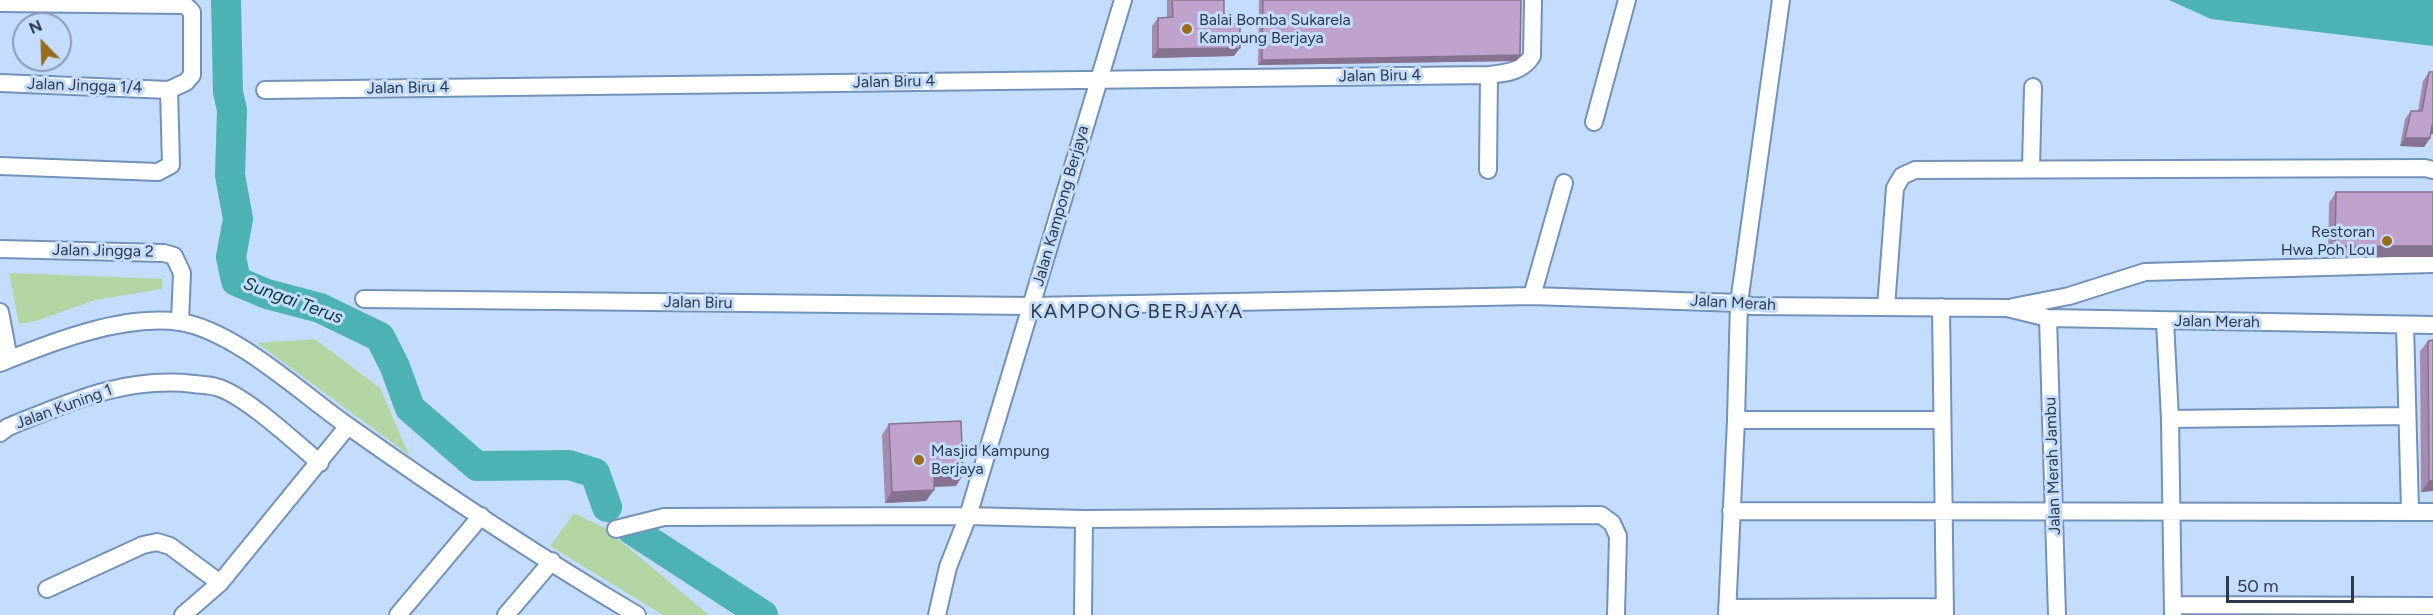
<!DOCTYPE html>
<html>
<head>
<meta charset="utf-8">
<style>
  body { margin:0 }
  #map { position:relative; width:2433px; height:615px; overflow:hidden; background:#c4dcfe; font-family:Figtree,sans-serif }
  canvas { display:block }
  .north { position:absolute; left:12px; top:12px; width:60px; height:60px; box-sizing:border-box; background:#c4dcfe; border:2px solid #889bb6; border-radius:50%; rotate:337deg; font-size:16px; font-weight:700; line-height:24px; text-align:center; color:#2e3a4a }
  .north::after { content:''; display:block; margin:auto; width:21px; height:27px; background:#996b1b; clip-path:polygon(50% 0,100% 100%,50% 72%,0 100%) }
  .scale { position:absolute; left:2226px; top:576px; width:128px; height:27px; box-sizing:border-box; border:3px solid #2e3a4a; border-top:0; padding-left:8px; font-size:18px; line-height:21px; white-space:nowrap; color:#2e3a4a; -webkit-text-stroke:4px #c4dcfe; paint-order:stroke }
</style>
</head>
<body>
<div id="map">
<canvas width="2433" height="615"></canvas>
<div class="north">N</div>
<div class="scale">50 m</div>
</div>
<script>
const context = document.querySelector('canvas').getContext('2d');
context.lineJoin = 'round';
function paint(path, color) { context.fillStyle = color; context.fill(path, 'evenodd'); }
function strokePath(path, color, width, dash) { context.strokeStyle = color; context.lineWidth = width; context.lineCap = dash ? 'butt' : 'round'; context.setLineDash(dash || []); context.stroke(path); }
function write(font, color, halo, rows, align = 'center') {
  context.font = font + ' Figtree,sans-serif'; context.lineWidth = 6; context.setLineDash([]); context.textBaseline = 'middle'; context.strokeStyle = halo; context.fillStyle = color; for (const [text, x, y, turn = 0] of rows) {
    context.save(); context.translate(x, y); context.rotate((+turn || 0) * Math.PI / 180); context.textAlign = isNaN(turn) ? turn : align; if (halo) context.strokeText(text, 0, 0); context.fillText(text, 0, 0); context.restore();
  }
}
paint(new Path2D(`
  M9,273l154,6 -1,10 -67,11 -59,21 -17,3z
  M315,339l65,49 29,67 -152,-112z
  M574,513l31,15 104,87h-46l-113,-69z`), '#b2d6a3');
paint(new Path2D(`
  M2169,0h264v46l-222,-27z`), '#4db2b3');
strokePath(new Path2D(`
  M226,0l2,92 4,18 -2,65 8,44 -7,38 5,24 31,13 53,14 60,29 15,30 15,41 67,58 92,-1 26,8 12,34
  M632,530l131,85`), '#4db2b3', 30);
const minor = new Path2D(`
  M0,3l185,2 7,7v63l-6,7 -17,8 -169,-7
  M265,90l1224,-15c17,-2 33,-3 43,-19l1,-56
  M1594,122l33,-122
  M0,166l158,6 13,-7 -2,-75
  M2031,168l2,-81
  M1488,170l1,-95
  M0,249l164,4 10,3 8,17 -2,49
  M1532,296l32,-113
  M364,299l668,7 500,-10 207,7 12,3 256,2 41,10 385,7
  M1886,307l9,-119 7,-12 13,-6 510,-2 8,2
  M1941,307l4,308
  M2013,307l56,-11 76,-24 288,-8
  M0,312l9,47
  M2048,318l9,297
  M2165,321l5,98 236,-3
  M2405,325l5,186
  M0,363c52,-21 123,-49 180,-41 54,8 122,72 168,104 93,66 191,131 289,189
  M2170,419l3,195
  M1736,420h206
  M0,433l8,-6c62,-25 117,-51 186,-43 7,1 15,1 22,3 28,7 80,56 104,76
  M1731,511l702,1
  M616,529l48,-12 304,-1 116,3 517,-4 11,8 6,13 -2,79
  M47,589l96,-44 14,-3 13,4 50,37
  M2173,605l260,1
  M1727,608l218,-1
  M183,615l37,-32 128,-157
  M398,615l83,-99
  M506,615l46,-54
  M937,615l11,-48 20,-51 155,-516
  M1083,615l1,-96
  M1727,615l9,-195 3,-117 42,-303`);
strokePath(minor, '#7491b7', 20);
strokePath(minor, '#fff', 16);
paint(new Path2D(`
  M1167,0h57v16l5,8 5,32 -82,2v-32l6,-8 9,-1z
  M1259,0h262l-1,55 -4,6 -258,4z
  M2429,72h4v62h-3v4l-6,9 -24,-1 5,-27 6,-8h7l5,-30z
  M2336,192h97v65h-105l1,-54z
  M2428,341l5,150 -12,1 -1,-141z
  M889,424l67,62 -22,1 -8,14 -41,2 -3,-68z`), '#a58caf');
paint(new Path2D(`
  M1240,48l-6,8 -82,2 6,-9z
  M1520,55l-4,6 -258,4 4,-5z
  M2432,125h1v9l-7,-1z
  M2405,138h25l-6,9 -24,-1z
  M2335,246h98v11h-105z
  M963,475l-7,11 -30,1 8,-11z
  M2429,481h4v10l-12,1z
  M934,490l-8,11 -41,2 7,-11z`), '#86728f');
const building = new Path2D(`
  M1172,0h52v16h5v8h11v24l-82,1v-31l15,-1z
  M1263,0h258l-1,55 -258,5z
  M2429,72h4v53h-1l-2,13h-25l6,-27h11z
  M2336,192h97v54h-98z
  M2433,340v141h-4l-1,-140z
  M961,421l2,54 -29,1v14l-42,2 -3,-68z`);
paint(building, '#c0a3cc');
strokePath(building, '#86728f', 1.5);
for (const [x, y, r, color] of [
  [1187,29,6,"#996b1b"],
  [2387,241,6,"#996b1b"],
  [919,460,6,"#996b1b"]
]) { const dot = new Path2D(); dot.arc(x, y, r, 0, 2 * Math.PI); context.fillStyle = color; context.fill(dot); strokePath(dot, '#c4dcfe', 2); }
write('16px', '#2e3a4a', '#c4dcfe', [
  ["Balai Bomba Sukarela",1199,20],
  ["Kampung Berjaya",1199,38],
  ["Restoran",2375,232,"right"],
  ["Hwa Poh Lou",2375,250,"right"],
  ["Masjid Kampung",931,451],
  ["Berjaya",931,469]
], 'left');
write('16px', '#2e3a4a', '#c4dcfe', [
  ["Jalan Biru 4",1380,76,-1],
  ["Jalan Biru 4",894,82,-1],
  ["Jalan Jingga 1/4",85,86,2],
  ["Jalan Biru 4",408,88,-1],
  ["Jalan Kampong Berjaya",1061,206,-74],
  ["Jalan Jingga 2",103,251,1],
  ["Jalan Biru",698,303,1],
  ["Jalan Merah",1733,303,3],
  ["Jalan Merah",2217,322,1],
  ["Jalan Kuning 1",64,407,-20],
  ["Jalan Merah Jambu",2053,466,-92]
]);
write('italic 18px', '#073839', '#c4dcfe', [
  ["Sungai Terus",293,301,20]
]);
context.letterSpacing = '1.5px';
write('20px', '#2e3a4a', '#c4dcfe', [
  ["KAMPONG BERJAYA",1137,312]
]);
context.letterSpacing = '0px';
</script>
</body>
</html>
